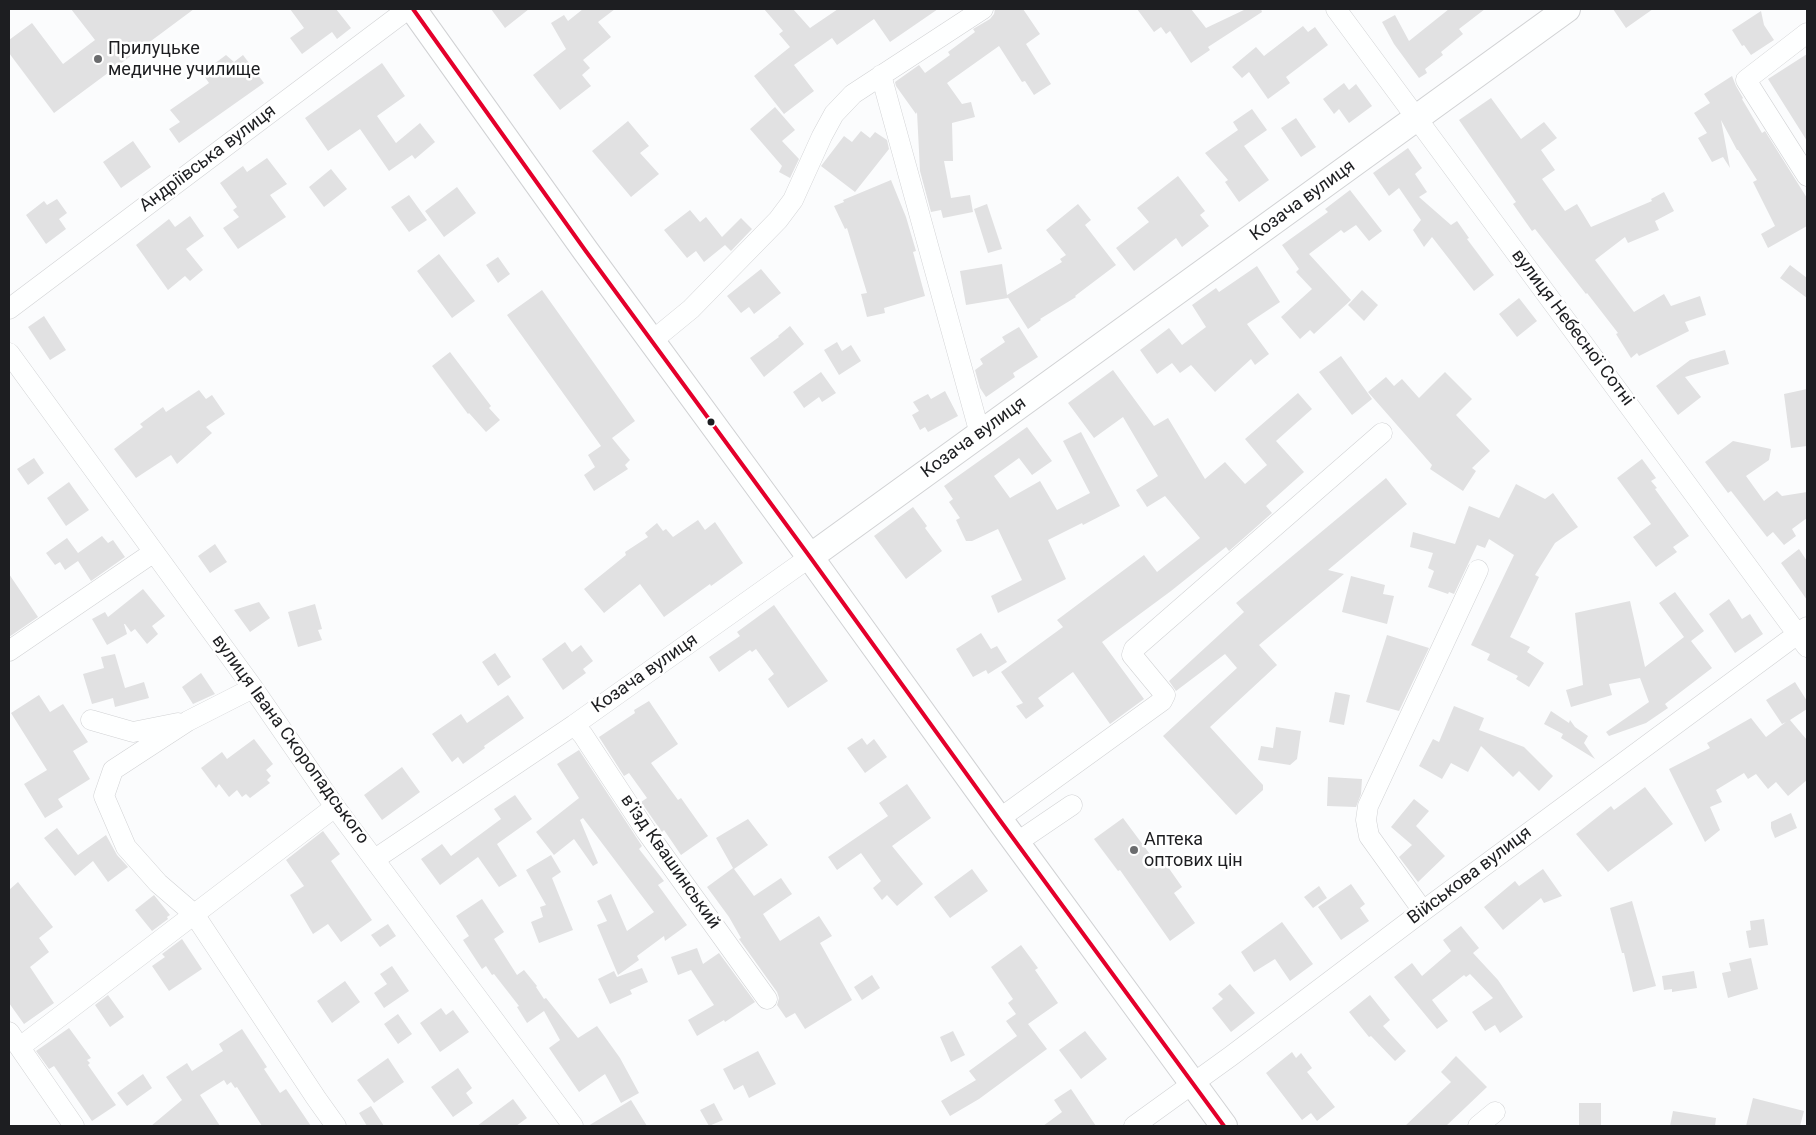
<!DOCTYPE html>
<html>
<head>
<meta charset="utf-8">
<style>
  body { margin:0 }
  #map { position:relative; width:1816px; height:1135px; overflow:hidden; background:#fbfcfd; font-family:Roboto,sans-serif }
  canvas { display:block }
  .frame { position:absolute; inset:0; border:10px solid #1d1e21; pointer-events:none }
</style>
</head>
<body>
<div id="map">
<canvas width="1816" height="1135"></canvas>
<div class="frame"></div>
</div>
<script>
const context = document.querySelector('canvas').getContext('2d');
context.lineJoin = 'round';
function paint(path, color) { context.fillStyle = color; context.fill(path, 'evenodd'); }
function strokePath(path, color, width, dash) { context.strokeStyle = color; context.lineWidth = width; context.lineCap = dash ? 'butt' : 'round'; context.setLineDash(dash || []); context.stroke(path); }
function write(font, color, halo, rows, align = 'center') {
  context.font = font + ' Roboto,sans-serif'; context.lineWidth = 5; context.setLineDash([]); context.textBaseline = 'middle'; context.strokeStyle = halo; context.fillStyle = color; for (const [text, x, y, turn = 0] of rows) {
    context.save(); context.translate(x, y); context.rotate((+turn || 0) * Math.PI / 180); context.textAlign = isNaN(turn) ? turn : align; if (halo) context.strokeText(text, 0, 0); context.fillText(text, 0, 0); context.restore();
  }
}
paint(new Path2D(`
  M71,9h123l-140,104 -45,-60v-13l23,-17 31,41 32,-24z
  M290,9h46l15,19 -14,11 -5,-7 -30,22 -12,-16 14,-10z
  M491,9h38l-24,19z
  M583,9h32l-17,13 13,15 -28,23 7,8 -8,7 9,11 -31,24 -27,-35 33,-26 -15,-26 13,-8 4,6z
  M764,9h29l17,19 28,-19h100l-48,33 -16,-23 -37,26 -5,-7 -38,27 20,26 -30,23 -30,-38 36,-29 -11,-13 4,-3z
  M995,9h28l17,25 -14,10 25,40 -17,11 -9,-14 -3,1 -23,-36 -52,37 15,21 9,-2 4,15 -23,6 1,38h-9l7,37 19,-3 3,17 -30,6 -2,-8 -10,2 -11,-41 -3,-59 -1,2 -20,-28 -1,-4 24,-17 6,8 25,-18 -2,-3 27,-20 -2,-3 17,-10 4,-5z
  M1137,9h54l15,19 40,-19h15l1,3 -54,35 2,3 -19,13 -21,-32 -4,3 -5,-7 -7,5z
  M1449,9h36l-26,20 4,5 -22,18 2,3 -18,14 2,4 -8,5 -25,-34 -12,-22 13,-7 14,26z
  M1613,9h40l-27,19z
  M1761,11l3,14 10,15 -23,15 -7,-10 -2,1 -10,-16z
  M1303,26l5,6 7,-5 13,18 -42,32 4,6 -22,16 -19,-27 -7,6 -10,-11 24,-20 8,9z
  M1807,54v87l-39,-62z
  M226,55l8,7 9,-7 21,28 -85,60 -10,-14 11,-7 -10,-12 39,-27 -7,-10z
  M382,63l23,33 -28,20 19,27 24,-20 15,19 -20,17 -3,-4 -23,16 -29,-42 -32,22 -23,-33z
  M1732,76l4,10 7,12 -1,1 20,34 3,-2 42,67v28l-39,22 -7,-14 14,-8 -22,-44 4,-2 -19,-30h-1l-16,-30 9,48 -7,-11 -11,5 -14,-24 9,-5 -13,-20 16,-10 -6,-9z
  M1344,83l5,7 7,-6 16,22 -23,17 -10,-14 -5,5 -11,-15z
  M1491,98l30,41 23,-17 13,16 -16,12 14,20 -13,9 23,32 12,-7 14,23 61,-26 -1,-2 13,-7 10,19 -19,10 4,9 -31,13 -3,-6 -30,23 39,52 30,-18 7,12 29,-10 6,19 -21,7 4,9 -50,25 -2,-3 -6,5 -15,-24 2,-1 -31,-40 -1,1 -51,-65 -3,2 -19,-27 3,-2 -57,-82z
  M775,107l20,23 -13,11 17,18 -9,19 -11,-6 3,-6 -32,-37z
  M1252,109l15,21 -23,16 25,34 -30,22 -14,-20 3,-2 -23,-27 33,-23 -5,-8z
  M1296,118l20,29 -15,10 -20,-29z
  M628,121l21,25 -9,7 19,21 -28,23 -39,-46z
  M861,131l9,7 5,-6 12,8 2,9 -34,43 -34,-26 23,-30 8,6z
  M133,141l18,26 -30,21 -18,-26z
  M1408,148l14,20 -7,6 12,18 -8,5 32,28 6,-4 12,17 -2,1 27,36 -20,16 -42,-54 -8,10 -11,-17 8,-10 -22,-32 -10,8 -16,-23z
  M267,158l20,26 -17,11 16,22 -48,32 -15,-21 16,-11 -6,-7 4,-3 -17,-24 23,-17 4,6z
  M331,169l16,20 -23,18 -15,-20z
  M1178,176l27,35 -5,4 9,11 -27,21 -6,-9 -42,33 -18,-23 33,-26 -12,-14z
  M891,180l15,37 10,34 -3,1 12,44 -41,12 1,5 -18,4 -6,-23 6,-1 -20,-65 -2,1 -11,-23 10,-4 -1,-2z
  M457,187l19,26 -32,24 -19,-26z
  M1350,190l32,41 -13,10 -13,-16 -12,8 -3,-3 -32,24 42,46 -37,34 -4,-4 -10,9 -19,-22 31,-28 -16,-17 3,-3 -17,-24 46,-33 -3,-3z
  M409,195l18,25 -18,12 -18,-25z
  M57,199l10,14 -8,6 7,10 -20,15 -20,-29 18,-14 3,4z
  M987,204l15,45 -14,4 -14,-44z
  M1078,204l13,16 -6,5 31,40 -41,31 1,1 -36,22 1,1 -13,9 -21,-33 1,2 -42,7 -6,-34 42,-7 5,31 55,-33 -2,-3 6,-4 -20,-25z
  M690,210l10,12 6,-5 16,20 19,-19 11,11 -21,22 -6,-6 -21,17 -8,-11 -9,7 -23,-28z
  M190,216l14,20 -18,13 17,21 -13,11 -5,-5 -17,14 -32,-45 33,-26 6,8z
  M439,254l36,47 -23,17 -35,-47z
  M498,257l12,17 -12,9 -12,-18z
  M1790,265l17,13v20l-27,-20z
  M1257,266l23,36 -33,22 22,30 -14,11 -4,-6 -36,33 -24,-27 -11,8 -8,-10 -15,11 -17,-24 29,-22 13,17 24,-18 -14,-22 24,-17 3,4z
  M761,269l20,24 -27,21 -5,-7 -8,6 -14,-17z
  M542,290l93,131 -23,17 18,22 -5,5 3,4 -34,22 -10,-16 11,-8 -7,-12 13,-9 -94,-131z
  M1362,290l16,15 -14,16 -16,-16z
  M1519,298l18,23 -20,16 -18,-23z
  M44,316l22,34 -16,10 -22,-33z
  M790,326l14,18 -40,33 -14,-19 29,-21 -1,-1z
  M1019,327l19,30 -25,16 2,4 -29,20 -6,-9 -5,-18 8,-6 -3,-5 25,-17 -3,-5z
  M837,342l5,9 9,-6 10,16 -22,14 -15,-25z
  M1725,350l4,14 -44,13 16,20 -23,18 -22,-29 34,-26z
  M450,352l41,54 -2,2 11,12 -14,12 -17,-19 -1,1 -36,-48z
  M1341,356l31,43 -20,16 -33,-43z
  M1113,370l41,56 14,-8 37,61 20,-17 20,22 22,-19 -22,-26 53,-46 14,16 -36,32 28,31 -38,34 6,7 -43,38 -3,-4 -55,44 -69,51 42,57 -34,25 -37,-52 -35,26 6,8 -18,13 -10,-13 7,-3 -22,-31 62,-45 -6,-7 87,-65 13,17 43,-34 -35,-42 -18,11 -11,-17 22,-14 -35,-59 -29,21 -26,-35z
  M821,372l15,21 -14,9 -3,-5 -15,11 -11,-16z
  M1445,372l27,27 -16,16 34,36 -18,17 4,3 -13,20 -33,-22 2,-4 -64,-73 18,-15 8,9 8,-7 17,19z
  M1807,389v57l-16,2 -7,-54z
  M199,390l7,9 6,-4 13,19 -19,13 6,6 -35,31 -6,-9 -35,23 -22,-29 29,-22 -3,-3 23,-17 3,5z
  M945,391l13,25 -30,16 -3,-5 -5,3 -8,-15 7,-4 -6,-9 15,-8 3,5z
  M1027,427l25,34 -20,14 -13,-17 -25,18 16,22 30,-17 17,29 33,-17 -27,-52 18,-9 39,74 -37,19 -1,-2 -34,17 18,39 -68,34 -7,-17 31,-16 -24,-51 -26,12h-6l-10,-21 4,-2 -11,-16 4,-3 -9,-13z
  M1733,441l38,8 -2,11 -23,16 18,25 13,-10 5,5 25,-4v26l-15,11 4,7 -12,9 -11,-13 -6,5 -36,-46 -3,2 -23,-31z
  M34,458l10,15 -16,12 -11,-16z
  M1642,459l14,19 -5,3 6,7 -2,1 34,47 -16,11 4,5 -21,15 -23,-30 18,-13 -34,-46z
  M1386,478l21,26 -79,66 16,4 -85,71 18,20 -67,62 53,58v5l-27,25 -73,-79 74,-68 -12,-14 -49,37 -7,-10 75,-69 -8,-9z
  M69,482l20,28 -23,16 -19,-28z
  M1516,484l29,15 8,-6 25,34 -23,16 -20,32 4,2 -29,60 20,10 -3,5 17,11 -15,24 -13,-8 2,-3 -31,-16 3,-6 -19,-9 43,-90 -25,-16 -4,9 -8,-3 -23,49 -5,-2 -1,2 -20,-7 6,-16 -6,-3 5,-15 -23,-6 3,-15 42,12 14,-38 30,12z
  M913,507l14,19 -2,2 17,23 -36,28 -32,-43z
  M698,520l7,10 10,-8 28,41 -32,23 -1,-2 -46,33 -24,-33 -36,29 -20,-24 42,-34 -1,-3 23,-15 -3,-4 12,-10 6,8 3,-2 7,8z
  M102,536l6,7 5,-3 12,17 -34,24 -13,-20 -13,9 -5,-8 -5,3 -9,-12 21,-15 11,15z
  M215,544l12,18 -17,11 -12,-17z
  M1799,549l8,12v39l-26,-37z
  M9,574l29,43 -29,20z
  M1351,576l34,9 -2,9 11,2 -7,28 -45,-12z
  M143,589l22,27 -13,10 6,8 -11,10 -12,-15 -4,3 -6,-8h-1l3,10 -20,11 -15,-26 13,-7 3,5z
  M1675,592l29,39 -13,10 21,27 -47,36 3,4 -22,15 -37,13 -3,-4 43,-30 -9,-24 -31,6 3,11 -41,12 -5,-17 17,-5 -8,-72 55,-12 15,66 39,-30 -25,-34z
  M1729,599l13,20 8,-5 13,20 -28,19 -26,-39z
  M259,602l11,16 -20,14 -16,-22z
  M315,604l7,25 -4,1 4,10 -24,7 -10,-35z
  M774,605l54,76 -40,27 -20,-29 6,-5 -18,-25 -4,3 -2,-2 -31,22 -10,-15 31,-21 -3,-4z
  M981,633l10,16 6,-3 10,16 -19,12 -2,-4 -13,7 -17,-28z
  M1387,635l42,13 -30,63 -33,-9z
  M565,642l7,10 9,-7 12,16 -10,8 3,4 -23,17 -21,-31z
  M495,653l16,24 -13,9 -16,-24z
  M115,654l10,34 19,-6 5,16 -34,9 -2,-9 -21,6 -9,-30 21,-6 -3,-11z
  M201,673l14,21 -22,10 -11,-17z
  M1795,682l12,19v8l-17,11 17,20v40l-19,16 -12,-14 -8,7 -12,-15 -8,5 -4,-6 -28,17 6,12 -12,5 10,23 -15,12 -36,-73 41,-21 -3,-5 44,-25 15,19 20,-15 -4,2 -16,-24z
  M1335,692l15,3 -6,30 -15,-3z
  M39,695l11,17 13,-8 25,38 -15,9 17,28 -32,20 5,8 -18,11 -21,-34 23,-14 -36,-57z
  M508,695l16,23 -40,28 1,2 -22,16 -5,-7 -6,5 -20,-28 29,-20 6,9z
  M649,701l29,43 -27,19 27,37 3,-2 27,38 -27,19 -17,-25 -2,2 -21,-30 6,-4 -18,-25 -5,3 -25,-39 36,-24 -1,-3z
  M1454,706l30,12 -5,12 45,17 29,29 -14,15 -20,-20 -6,6 -32,-31 -13,26 -17,-9 -9,16 -23,-13 14,-27 6,3z
  M1551,711l18,12 1,-3 5,7 13,9 -4,7 11,16 -34,-21 2,-4 -19,-10z
  M1276,727l25,4 -4,28 -7,6 -32,-5 3,-14 12,2z
  M862,738l5,7 7,-6 13,18 -22,16 -18,-25z
  M254,739l19,25 -7,6 5,6 -4,4 3,3 -20,15 -4,-4 -4,3 -5,-7 -8,7 -10,-13 -3,4 -15,-20 21,-16 5,7z
  M579,750l63,96 -3,3 25,32 -6,4 29,40 -22,16 -1,-5 -27,20 2,4 -21,15 -21,-50 10,-4 -10,-20 14,-7 16,37 27,-19 -71,-94 -3,2 18,43 -5,3 -19,-27 -20,16 -18,-23 43,-34 -22,-34z
  M402,767l18,25 -38,28 -18,-25z
  M1328,777l34,2 -1,15 -5,13 -29,-1z
  M907,784l24,34 -39,28 31,38 -26,22 -10,-11 -5,5 -9,-12 8,-7 -20,-28 -24,17 -9,-13 60,-41 -9,-13z
  M1645,787l28,37 -65,48 -32,-38 35,-28 3,4z
  M515,795l17,24 -35,25 20,32 -18,11 -21,-30 -38,28 -19,-26 21,-15 9,12 50,-37 -7,-10z
  M1414,799l15,12 -13,15 29,30 -27,26 -19,-25 13,-12 -21,-18z
  M1791,813l6,15 -22,10 -4,-10v-6z
  M1123,818l32,43 6,-4 21,30 -8,6 21,30 -25,18 -50,-71 -2,1 -24,-32z
  M748,819l20,26 -34,24 20,27 27,-18 11,16 -29,20 17,27 39,-25 13,20 -12,7 32,57 -47,29 -10,-16 -9,5 -9,-13 2,-7 -2,-6 -38,-53 2,-1 -12,-21 -22,-30 26,-19 -17,-30z
  M57,828l21,27 28,-20 11,20 11,12 -20,15 -15,-21 -18,15 -31,-38z
  M323,831l17,23 -9,7 41,59 -31,22 -13,-18 -15,10 -23,-39 14,-9 -18,-26z
  M551,855l10,17 -9,6 21,52 -34,13 -8,-21 12,-5 -3,-10 6,-2 -20,-35z
  M972,869l16,22 -38,27 -16,-21z
  M1543,869l19,27 -18,7 -3,-5 -38,32 -19,-23 31,-26 4,5z
  M18,882l35,45 -14,11 10,14 -19,15 24,36 -30,21 -15,-21v-113z
  M1351,884l14,20 -5,4 9,13 -28,19 -23,-33z
  M1319,886l8,12 -14,10 -9,-11z
  M154,895l16,20 -3,2 1,2 -16,12 -17,-21z
  M482,899l22,33 -10,7 23,36 7,-5 13,16 -1,1 8,12 2,-1 32,40 19,-12 23,32 19,35 -18,10 -16,-29 -26,18 -30,-44 11,-8 -16,-29 -17,12 -10,-16 2,-1 -25,-32 -2,1 -6,-9 -4,3 -19,-29 6,-4 -13,-20z
  M1632,901l24,85 -23,6 -9,-39h-2l-12,-45z
  M1764,919l4,26 -19,3 -3,-17 5,-1 -1,-9z
  M1282,922l31,42 -23,17 -15,-22 -21,13 -13,-20z
  M388,924l8,12 -16,11 -9,-12z
  M1461,926l18,22 -6,5 25,27 25,37 -23,16 -5,-8 -10,6 -13,-19 21,-14 -23,-24 -4,3 -2,-2 -32,25 16,21 -11,8 -43,-52 18,-14 10,13 29,-25 -8,-11z
  M182,939l20,30 -33,22 -17,-25 13,-9 -3,-3z
  M1021,945l17,23 -3,2 23,33 -30,21 19,25 -68,50 -29,17 -9,-15 35,-21 -7,-9 48,-35 -11,-15 10,-7 -8,-11 5,-4 -22,-32z
  M697,948l6,16 16,-11 36,49 -30,20 -1,-2 -27,16 -9,-16 26,-15 -23,-35 -13,5 -7,-18z
  M1751,958l7,31 -30,9 -6,-25 9,-2 -2,-8z
  M392,966l17,25 -25,17 -10,-15 13,-9 -7,-10z
  M642,968l6,14 -18,8 2,4 -22,10 -12,-25 16,-8 3,6z
  M1694,971l3,17 -25,4v-3l-8,1 -2,-14z
  M872,975l8,13 -18,12 -8,-13z
  M345,981l15,21 -28,21 -15,-22z
  M1230,984l25,29 -24,19 -19,-24 11,-9 -5,-5z
  M108,995l16,22 -14,10 -15,-22z
  M1370,995l20,25 -7,6 23,25 -11,10 -24,-25 -2,1 -20,-25z
  M441,1008l5,7 7,-5 16,22 -29,20 -20,-29z
  M398,1014l14,20 -14,10 -14,-20z
  M69,1028l22,30 -4,2 3,3 -2,2 28,40 -24,16 -38,-55 -5,3 -13,-18z
  M242,1029l25,38 -3,2 16,24 6,-4 25,37h-49l-25,-39 -2,1 -4,-6 -4,3 -3,-5 -24,15 20,31h-69l31,-26 -16,-23 21,-14 5,8 31,-20 -4,-7z
  M953,1031l12,24 -14,7 -11,-25z
  M1085,1031l22,28 -26,20 -22,-29z
  M758,1051l18,33 -27,14 -6,-13 -9,5 -11,-21z
  M1292,1052l4,6 5,-5 11,15 -5,4 28,35 -18,14 -6,-8 -9,7 -36,-47z
  M1456,1056l31,31 -41,39h-41l46,-44 -10,-10z
  M388,1058l16,24 -30,21 -17,-23z
  M458,1068l14,20 -6,5 7,10 -20,14 -22,-30z
  M143,1074l9,14 -25,18 -10,-13z
  M1071,1089l25,37h-53l19,-14 -8,-12z
  M1753,1098l51,13 -4,15h-54z
  M513,1099l14,19 -11,8h-39z
  M631,1100l16,26h-59z
  M714,1103l9,17 -14,6 -9,-16z
  M1579,1103h22v23h-22z
  M371,1106l13,20h-17l-8,-13z
  M1673,1111l43,7 -1,8h-45z`), '#e1e1e2');
const minor = new Path2D(`
  M1336,9l471,638
  M1807,33l-61,47 61,96
  M881,75l99,359
  M9,309l399,-300
  M652,341l39,-32 87,-89 15,-20 29,-64 12,-22 19,-20 130,-85
  M9,353l244,335 82,119 238,319
  M9,651l145,-99
  M253,688l-65,33 -75,49 -9,26 22,51 32,36 36,31 122,184 20,28
  M91,720l42,12 45,-9
  M574,725l9,10 63,96 121,168
  M999,819l163,-118 3,-6 -33,-40 2,-6 248,-216
  M1016,843l56,-38
  M375,859l199,-134 236,-168
  M1423,911l-54,-75 -3,-16 2,-14 110,-236
  M9,1032l65,94
  M20,1047l315,-240
  M1134,1126l97,-70 192,-145 384,-284
  M1478,1126l17,-14`);
const major = new Path2D(`
  M413,9l172,241 225,307 189,262 225,307
  M810,557l757,-548`);
strokePath(minor, '#d1d2d4', 21);
strokePath(major, '#d1d2d4', 28);
strokePath(minor, '#feffff', 20);
strokePath(major, '#feffff', 26);
strokePath(new Path2D(`
  M413,9l172,241 225,307 189,262 225,307`), '#e4002b', 4);
for (const [x, y, r, color] of [
  [98,59,5,"#6b6c6e"],
  [711,422,4.5,"#1d1e21"],
  [1134,850,5,"#6b6c6e"]
]) { const dot = new Path2D(); dot.arc(x, y, r, 0, 2 * Math.PI); context.fillStyle = color; context.fill(dot); strokePath(dot, '#fff', 2); }
write('18px', '#1d1e21', '#fff', [
  ["Прилуцьке",108,49],
  ["медичне училище",108,70],
  ["Аптека",1144,840],
  ["оптових цін",1144,861]
], 'left');
write('18px', '#1d1e21', '#fff', [
  ["Андріївська вулиця",208,159,-37],
  ["Козача вулиця",1303,201,-36],
  ["вулиця Небесної Сотні",1572,328,53],
  ["Козача вулиця",974,438,-36],
  ["Козача вулиця",645,674,-35],
  ["вулиця Івана Скоропадського",290,740,54],
  ["в’їзд Квашинський",670,862,55],
  ["Військова вулиця",1470,876,-37]
]);
</script>
</body>
</html>
